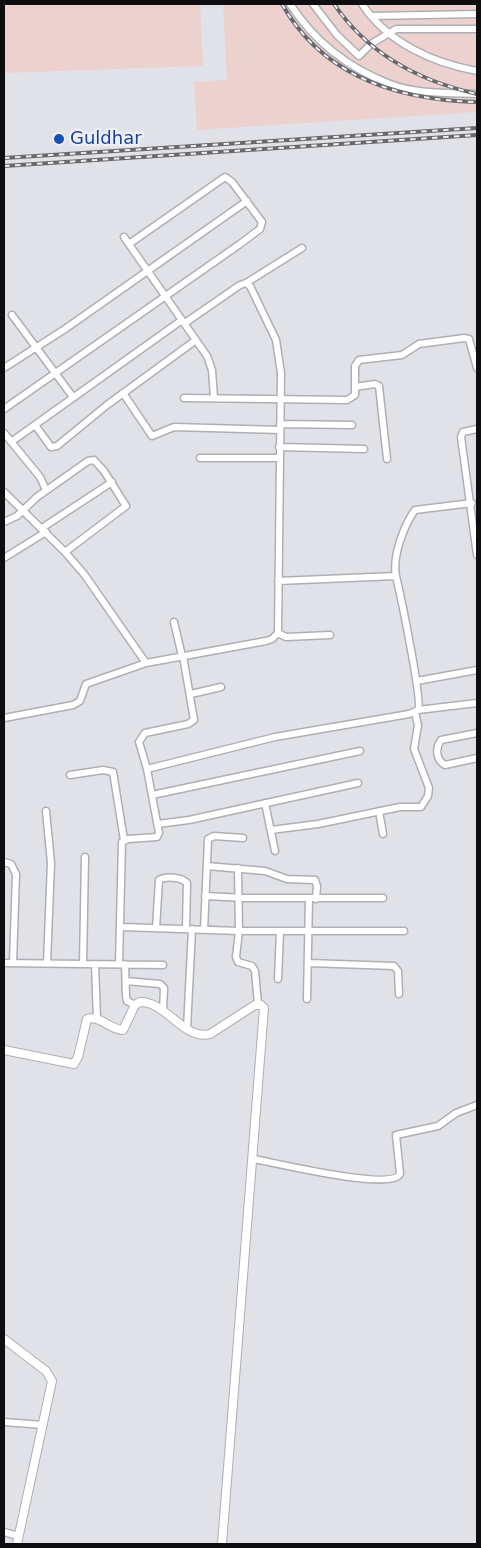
<!DOCTYPE html>
<html>
<head>
<meta charset="utf-8">
<style>
  body { margin:0 }
  #map { position:relative; width:481px; height:1548px; overflow:hidden; background:#e1e2e7; font-family:"DejaVu Sans",sans-serif }
  canvas { display:block }
  .frame { position:absolute; inset:0; border:5px solid #0e0e10; pointer-events:none }
</style>
</head>
<body>
<div id="map">
<canvas width="481" height="1548"></canvas>
<div class="frame"></div>
</div>
<script>
const context = document.querySelector('canvas').getContext('2d');
context.lineJoin = 'round';
function paint(path, color) { context.fillStyle = color; context.fill(path, 'evenodd'); }
function strokePath(path, color, width, dash) { context.strokeStyle = color; context.lineWidth = width; context.lineCap = dash ? 'butt' : 'round'; context.setLineDash(dash || []); context.stroke(path); }
function write(font, color, halo, rows, align = 'center') {
  context.font = font + ' "DejaVu Sans",sans-serif'; context.lineWidth = 5; context.setLineDash([]); context.textBaseline = 'middle'; context.strokeStyle = halo; context.fillStyle = color; for (const [text, x, y, turn = 0] of rows) {
    context.save(); context.translate(x, y); context.rotate((+turn || 0) * Math.PI / 180); context.textAlign = isNaN(turn) ? turn : align; if (halo) context.strokeText(text, 0, 0); context.fillText(text, 0, 0); context.restore();
  }
}
paint(new Path2D(`
  M4,4h196l3,62 -199,7z
  M223,4h254v108l-280,18 -3,-48 33,-2z`), '#ecd1cf');
const minor = new Path2D(`
  M290,4c24,37 58,64 100,80 26,10 59,9 87,10
  M313,4l24,31 22,21 12,-12 25,-15h81
  M362,4c26,39 71,59 115,67
  M371,16l106,-2
  M124,237l83,119 5,14 2,28
  M246,283l56,-35
  M12,315l61,82
  M4,368l61,-39 182,-128
  M355,387l20,-3 4,2 8,73
  M123,393l29,43 22,-9 106,3
  M184,398l163,2 8,-5v-29l4,-6 43,-5 17,-11 45,-6 5,1 8,29
  M4,409l236,-165 20,-15 2,-7 -30,-40 -7,-5 -96,67
  M280,424l72,1
  M35,425l16,22 6,-1 50,-41 89,-65
  M477,429l-14,3 -2,5 16,118
  M4,433l36,44 6,13
  M11,442l171,-122
  M279,447l85,2
  M200,458h79
  M4,492l61,60 19,22 62,89
  M4,522l13,-6 20,-19 51,-36 6,-1 10,11 22,35 -61,46
  M42,528l70,-46
  M4,558l42,-26
  M278,581l118,-5
  M174,622l8,34
  M278,633l8,4 44,-2
  M417,681l60,-11
  M191,694l30,-7
  M418,710l59,-7
  M4,718l69,-13 7,-4 6,-17 60,-21 120,-22 6,-2 6,-6 3,-260 -5,-33 -26,-54 -4,-3 -6,2 -55,38
  M477,733l-36,7c-6,8 -5,20 4,25l32,-7
  M147,769l128,-32 134,-23 9,-4c5,-8 -18,-117 -22,-134 -4,-19 8,-51 19,-66l57,-7
  M70,775l33,-5 10,2 11,68
  M152,795l208,-44
  M265,803l10,48
  M46,811l5,52 -4,100
  M379,811l4,23
  M158,824l31,-4 169,-37
  M271,830l47,-6 82,-17h21l7,-11 1,-8 -15,-39 4,-24 -3,-13
  M4,862l7,2 5,10 -3,89
  M207,866l58,5 22,8 28,1 2,6 -1,13
  M238,868l1,63 -3,26 2,5 14,4 3,5 3,33
  M205,896l40,2h138
  M122,927l117,4h165
  M156,928l3,-48c6,-4 23,-3 28,3l-1,46
  M204,930l4,-91 6,-3 29,2
  M4,963l159,2
  M309,963l85,3 4,5 1,23
  M83,964l2,-107
  M95,964l2,55
  M119,964l3,-122 6,-3 29,-2 2,-4 -12,-64 -8,-27 6,-9 43,-9 6,-4 -11,-64
  M125,964l1,32 1,5 8,4
  M278,979l2,-48
  M126,981l34,3 4,4 -1,23
  M307,999l2,-100
  M187,1029l5,-100
  M254,1159c21,4 137,32 146,15l-4,-39 42,-9 18,-13 21,-8
  M4,1422l39,3
  M4,1532l14,4`);
const tertiary = new Path2D(`
  M4,1050l70,14 4,-7 9,-38c13,-4 23,11 36,11l12,-25 5,-3c26,-1 44,39 70,32l45,-29h6l3,3 -42,536
  M4,1339l42,32 6,10 -35,163`);
strokePath(minor, '#aeafb4', 9);
strokePath(tertiary, '#aeafb4', 10);
strokePath(minor, '#fff', 6);
strokePath(tertiary, '#fff', 8);
const rail = new Path2D(`
  M282,4c41,73 116,96 195,98
  M334,4c34,50 85,77 143,90
  M4,158l473,-30
  M4,166l473,-31`);
strokePath(rail, '#69696c', 4);
strokePath(rail, '#eeeff4', 2, [5.5]);
for (const [x, y, r, color] of [
  [59,139,6,"#1a4fb4"]
]) { const dot = new Path2D(); dot.arc(x, y, r, 0, 2 * Math.PI); context.fillStyle = color; context.fill(dot); strokePath(dot, '#eeeff4', 2); }
write('18px', '#164399', '#eeeff4', [
  ["Guldhar",70,139]
], 'left');
</script>
</body>
</html>
